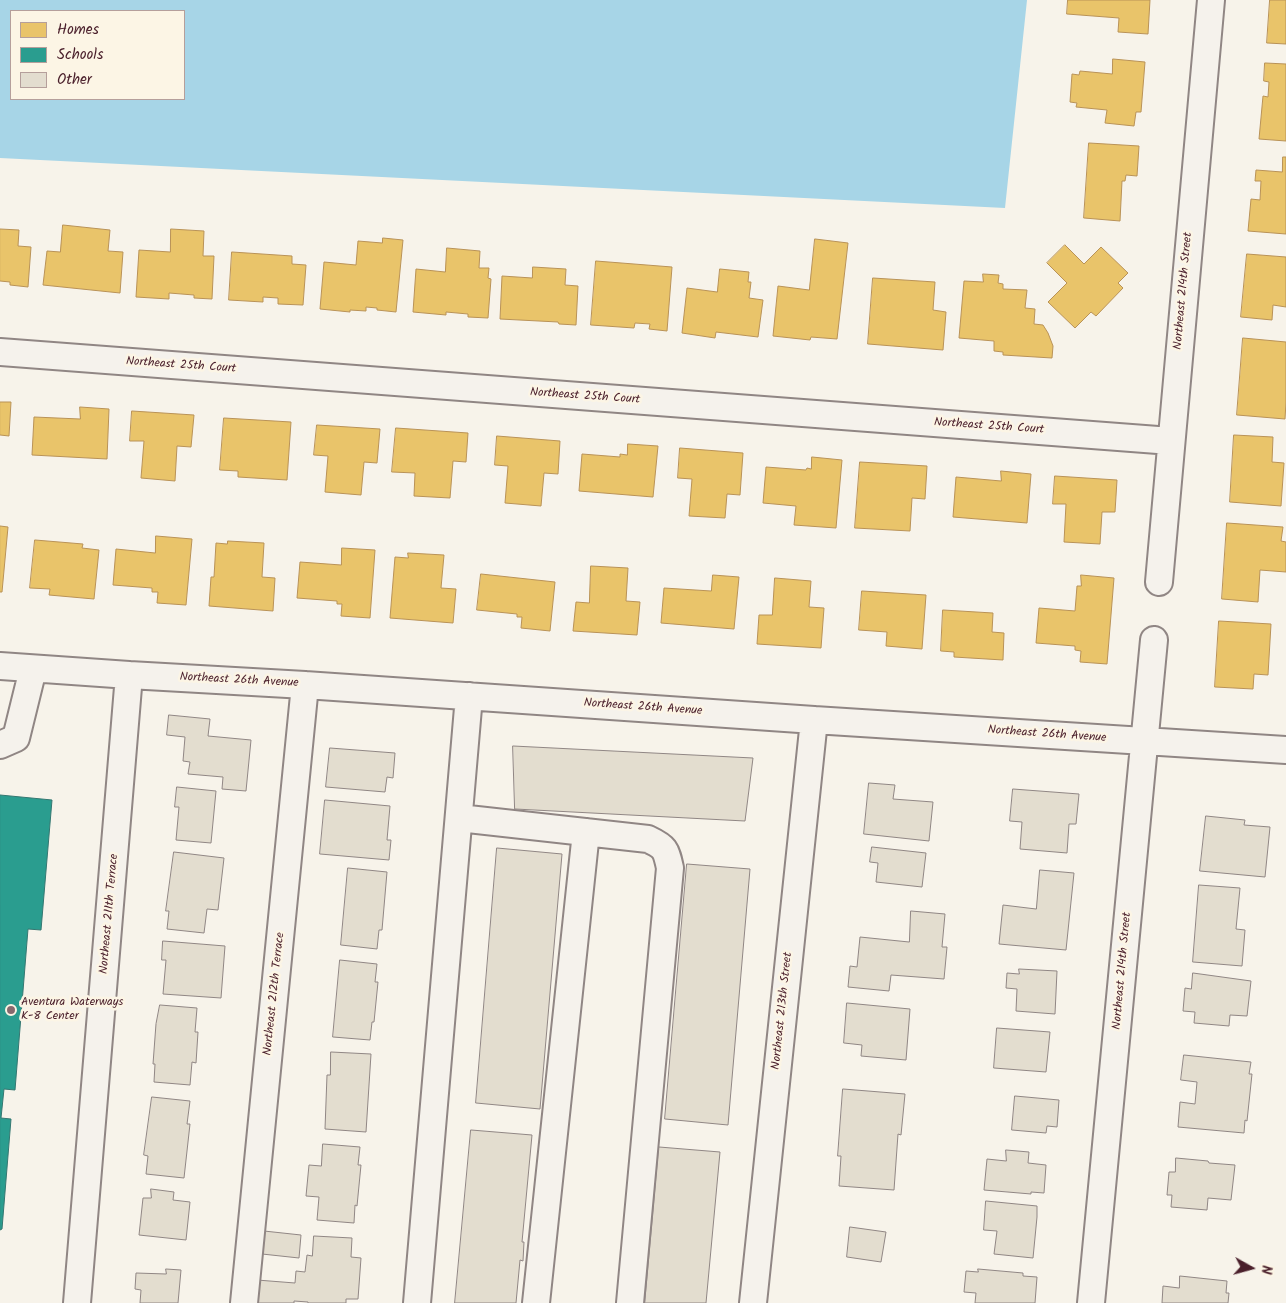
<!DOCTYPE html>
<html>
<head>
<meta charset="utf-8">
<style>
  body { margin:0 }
  #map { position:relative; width:1286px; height:1303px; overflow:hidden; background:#f7f3ea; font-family:Kalam,sans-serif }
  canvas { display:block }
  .legend { position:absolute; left:10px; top:10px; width:175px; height:90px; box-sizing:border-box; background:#fcf5e5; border:1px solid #b59f9b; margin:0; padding:6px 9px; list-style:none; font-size:15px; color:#4a1f2b }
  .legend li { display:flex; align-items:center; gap:10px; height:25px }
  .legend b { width:25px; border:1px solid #b59f9b }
  .north { position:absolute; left:1226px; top:1243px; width:50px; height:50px; -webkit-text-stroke:4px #fcf5e5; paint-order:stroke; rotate:97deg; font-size:14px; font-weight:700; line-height:20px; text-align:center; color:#4a1f2b }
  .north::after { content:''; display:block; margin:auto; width:18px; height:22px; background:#4a1f2b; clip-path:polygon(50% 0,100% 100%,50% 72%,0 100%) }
</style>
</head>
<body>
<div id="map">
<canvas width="1286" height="1303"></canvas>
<ul class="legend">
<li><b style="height:14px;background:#e9c46a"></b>Homes</li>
<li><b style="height:14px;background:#2a9d8f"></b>Schools</li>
<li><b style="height:14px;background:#e3ddcf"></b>Other</li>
</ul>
<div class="north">N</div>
</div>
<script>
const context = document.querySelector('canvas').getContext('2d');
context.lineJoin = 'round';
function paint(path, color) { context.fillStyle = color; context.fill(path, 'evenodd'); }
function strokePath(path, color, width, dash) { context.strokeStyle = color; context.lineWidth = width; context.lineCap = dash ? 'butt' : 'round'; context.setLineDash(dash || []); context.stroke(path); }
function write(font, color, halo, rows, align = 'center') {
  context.font = font + ' Kalam,sans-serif'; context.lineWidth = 5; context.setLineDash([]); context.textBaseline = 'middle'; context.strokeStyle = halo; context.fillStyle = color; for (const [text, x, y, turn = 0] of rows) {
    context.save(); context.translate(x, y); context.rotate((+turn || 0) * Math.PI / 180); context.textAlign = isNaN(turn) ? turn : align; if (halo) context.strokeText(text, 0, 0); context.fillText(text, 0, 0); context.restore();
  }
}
paint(new Path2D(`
  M0,0h1027l-22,208 -1005,-50zM11,11h173v88h-173z`), '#a7d5e7');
const homes = new Path2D(`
  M1068,0h82l-2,34 -30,-2 1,-14 -52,-4z
  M1270,0h16v44l-19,-1z
  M1113,59l32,3 -4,50h-5l-2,14 -29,-3 2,-13 -31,-3 1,-4 -7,-1 2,-28 7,1 1,-4 32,3z
  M1265,63l21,1v77l-27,-2 4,-43 5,1 1,-15 -5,-1z
  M1089,143l50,3 -2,30 -11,-1 -1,6h-3l-2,40 -36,-3z
  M1283,157h3v77l-38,-3 3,-32 9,1 1,-19h-6l1,-11 26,2z
  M63,225l47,5 -2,21 15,1 -3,41 -77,-8 4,-34 13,1z
  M0,229l19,1 -1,16 13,1 -3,40 -18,-2v-3l-10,-1z
  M171,229l33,2 -1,25h11l-2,43 -18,-1v-3l-25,-2v6l-33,-2 3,-47 31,2z
  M383,238l20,2 -7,72 -19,-2v-2l-11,-1v4l-16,-1v2l-30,-3 4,-47 32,3 2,-24 24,2z
  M815,239l33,4 -11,96 -26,-2 -1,3 -37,-4 5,-50 31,4z
  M1065,245l19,19 17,-17 27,26 -10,10 5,5 -27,28 -5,-4 -16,16 -27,-26 19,-19 -20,-20z
  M447,248l33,3 -1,17h10l-1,10 3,1 -3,39 -20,-1v-3l-22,-2v3l-33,-3 3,-43 29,3z
  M232,252l60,4v8l14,1 -3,40 -25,-1v-6l-15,-1v5l-34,-2z
  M1247,254l39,3v50l-13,-2 -1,15 -31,-3z
  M596,261l76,6 -5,64 -18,-2 1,-5 -15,-1 -1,5 -43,-3z
  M533,267l33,2 -1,16 13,1 -2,39 -17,-1 -1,-2 -58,-3 2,-43 30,2z
  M720,269l29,3 -1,10h3l-2,16 14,2 -5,37 -42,-5 -1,6 -33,-5 5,-45 30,4z
  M983,274l16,1 -1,8 5,1v5l24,1 -2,18 10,1 -1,15 9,1 5,8 5,13 -1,12 -49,-3v-3l-9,-1v-10l-35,-3 5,-57 19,1z
  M873,278l62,4 -2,28 13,2 -3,38 -75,-6z
  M1243,338l43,4v60l-1,17 -48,-4z
  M0,402h11l-2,34 -9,-1z
  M80,407l29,2 -2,50 -75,-4 2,-38 46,2z
  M132,411l62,4 -3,32 -14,-1 -2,35 -34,-3 3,-37h-14z
  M224,418l67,4 -4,58 -49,-3v-6l-18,-1z
  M317,425l63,4 -3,34 -13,-1 -3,33 -36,-3 3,-36 -14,-1z
  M396,428l72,5 -2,29 -13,-1 -3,37 -36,-2 1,-23 -23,-1z
  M1234,435l39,2 -1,25 12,1 -3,43 -51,-4z
  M497,436l63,5 -2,33 -14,-1 -3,33 -36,-3 3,-37 -13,-1z
  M628,444l30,2 -5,51 -74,-6 3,-37 38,3v-3l7,1z
  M680,448l63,5 -3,42 -13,-1 -2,24 -36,-2 3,-37 -14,-1z
  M812,457l30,3 -6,68 -42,-3 2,-19 -33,-3 3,-36 40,3 1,-2 4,1z
  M860,462l67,4 -2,33 -13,-1 -2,33 -55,-3z
  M1001,471l30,3 -4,49 -74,-6 3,-40 45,4z
  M1055,476l62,4 -2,32h-13l-2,32 -36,-2 2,-38h-13z
  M1227,523l56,4 -2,14 5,1v30l-26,-2 -2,32 -36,-3z
  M0,526l8,1 -6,65h-2z
  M156,536l36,3 -6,66 -29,-2 1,-11h-6v-4l-39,-3 3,-36 39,4z
  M35,540l48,4 -1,4 17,2 -5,49 -45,-4 1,-6 -20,-1z
  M228,541l36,2 -2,34 13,1 -2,33 -64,-5 2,-29h3l2,-34 11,1z
  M342,548l33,2 -5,68 -29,-2 1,-12h-5v-3l-40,-3 3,-36 41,3z
  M408,553l36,2 -3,33 15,1 -3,34 -63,-5 5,-61 13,1z
  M591,566l37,2 -2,33 14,1 -3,33 -64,-4 3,-29 13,1z
  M481,574l74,8 -5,49 -29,-3 1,-11h-5v-3l-40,-4z
  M713,575l26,2 -5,52 -73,-6 3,-35 47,3z
  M1081,575l33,3 -7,86 -27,-2 1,-11 -6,-1v-4l-39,-3 3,-35 36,3 2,-25h4z
  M775,578l36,3 -2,26 15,1 -3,40 -64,-4 2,-29h13z
  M862,591l64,4 -4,54 -36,-3 1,-14 -28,-2z
  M943,610l50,3 -1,19 12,1 -1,27 -49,-3v-5l-13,-1z
  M1219,621l52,3 -3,51 -14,-1 -1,15 -38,-2z`);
paint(homes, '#e9c46a');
strokePath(homes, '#b99257', 1);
const schools = new Path2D(`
  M0,795l52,5 -11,130 -13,-1 -13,161 -11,-1 -3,29 10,1 -9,110 -2,1z`);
paint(schools, '#2a9d8f');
strokePath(schools, '#347771', 1);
const building = new Path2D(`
  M169,715l41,4 -2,17 43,4 -5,51 -24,-2 1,-12 -35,-3 2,-12 -7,-1 2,-24 -18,-2z
  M513,746l240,12 -8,63 -230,-12z
  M330,748l65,5 -2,25 -6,-1 -2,15 -59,-5z
  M869,783l26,2 -2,14 40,3 -4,39 -65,-7z
  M177,787l39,4 -5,52 -35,-3 3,-33h-4z
  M1013,789l66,5 -3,30h-7l-2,29 -47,-4 2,-27 -12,-1z
  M325,800l65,6 -3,34h4l-2,20 -69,-6z
  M1206,816l39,4 -1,5 26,2 -5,50 -65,-6z
  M872,847l54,6 -4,34 -46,-5 2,-19 -8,-1z
  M497,848l65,6 -22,255 -64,-6z
  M174,852l50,6 -6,52 -11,-1 -3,24 -37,-4 2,-18h-3z
  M687,864l63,5 -22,256 -63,-6z
  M348,868l39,4 -5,58h-3l-2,19 -36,-4z
  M1040,870l34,3 -8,77 -67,-6 4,-39 33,4z
  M1199,885l41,3 -4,41 9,1 -3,36 -49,-4z
  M911,911l34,3 -3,33h5l-3,32 -53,-4 -2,16 -41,-4 2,-21 7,1 3,-30 49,5z
  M163,941l62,5 -4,52 -58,-4 3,-34h-4z
  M340,960l37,4 -2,18h3l-4,40h-2l-2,18 -37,-3z
  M1019,969l38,2 -2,43 -39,-3 1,-22 -11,-1 1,-15 12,1z
  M1193,973l58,8 -4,35 -17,-1 -1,11 -35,-3 1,-11 -12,-1 2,-23 6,1z
  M847,1003l63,6 -4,51 -45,-4 1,-11 -18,-2z
  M160,1005l37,3 -2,24h3l-2,31 -4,-1 -2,23 -36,-3 1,-18h-2l3,-40z
  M997,1028l53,4 -4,40 -52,-4z
  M331,1052l40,2 -5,78 -41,-3 2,-54h3z
  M1184,1055l67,7 -2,12h3l-5,47 -2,-1 -1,13 -66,-6 2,-25 15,2 2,-22 -16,-2z
  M843,1089l62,5 -4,41 -3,-1 -4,56 -55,-4 2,-30h-3z
  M1015,1096l44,4 -2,27 -10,-1 -1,7 -34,-3z
  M152,1097l38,4 -3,23h3l-6,54 -38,-4 2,-18 -4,-1z
  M471,1130l61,5 -10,107h2l-1,19 -3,-1 -4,43h-61z
  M323,1144l37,3 -2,18h3l-4,41 -2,-1 -1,18 -37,-3 2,-23 -13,-1 3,-31 12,1z
  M659,1147l61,5 -14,151h-61z
  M1006,1150l23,2 -1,11 18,2 -2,28 -13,-1v2l-47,-4 3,-31 19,2z
  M1176,1158l32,3 1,2 26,2 -4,35 -23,-2 -1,12 -36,-3 1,-12h-5l2,-23h6z
  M151,1189l23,3 -1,8 17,2 -4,38 -47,-5 4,-37h8z
  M986,1201l51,5v11l-4,41 -39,-4 3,-23 -13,-1z
  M850,1227l36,5 -5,30 -34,-5z
  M264,1231l37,4 -2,23 -37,-4z
  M314,1236l38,2 -1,19 10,1 -3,41h-12v4h-38v-1l-14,-1v2h-38l1,-23 38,3 1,-12 9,1 2,-17 5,1z
  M166,1269l15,1 -3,33h-38l1,-13 -6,-1 1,-16 30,1z
  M978,1269l45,4v3l14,1 -2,26h-60l1,-10 -12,-1 2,-21 12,1z
  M1180,1276l47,5 -1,12h3l-1,10h-66l1,-17 16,2z`);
paint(building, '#e3ddcf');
strokePath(building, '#908684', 1);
const minor = new Path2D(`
  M0,352l1171,89
  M1159,582l52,-582
  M0,666l129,9 176,10 509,35 472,30
  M0,745l16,-7 17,-69
  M459,818l189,21c17,8 18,10 22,29l-40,435
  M77,1303l52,-628
  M244,1303l61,-618
  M417,1303l52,-607
  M536,1303l50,-471
  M753,1303l61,-583
  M1091,1303l63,-663`);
strokePath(minor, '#908684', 30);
strokePath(minor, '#f5f2ec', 26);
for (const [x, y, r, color] of [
  [11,1010,5,"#87696e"]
]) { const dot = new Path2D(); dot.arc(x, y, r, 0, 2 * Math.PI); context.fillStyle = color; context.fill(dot); strokePath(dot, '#fcf5e5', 2); }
write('12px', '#4a1f2b', '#fcf5e5', [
  ["Northeast 214th Street",1184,291,-85],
  ["Northeast 25th Court",181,366,4],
  ["Northeast 25th Court",585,397,4],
  ["Northeast 25th Court",989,427,4],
  ["Northeast 26th Avenue",239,681,3],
  ["Northeast 26th Avenue",643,708,4],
  ["Northeast 26th Avenue",1047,735,4],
  ["Northeast 211th Terrace",110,914,-85],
  ["Northeast 214th Street",1123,971,-85],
  ["Northeast 212th Terrace",275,994,-84],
  ["Northeast 213th Street",783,1011,-84]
]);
write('12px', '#4a1f2b', '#fcf5e5', [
  ["Aventura Waterways",21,1003],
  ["K-8 Center",21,1017]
], 'left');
</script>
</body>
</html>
